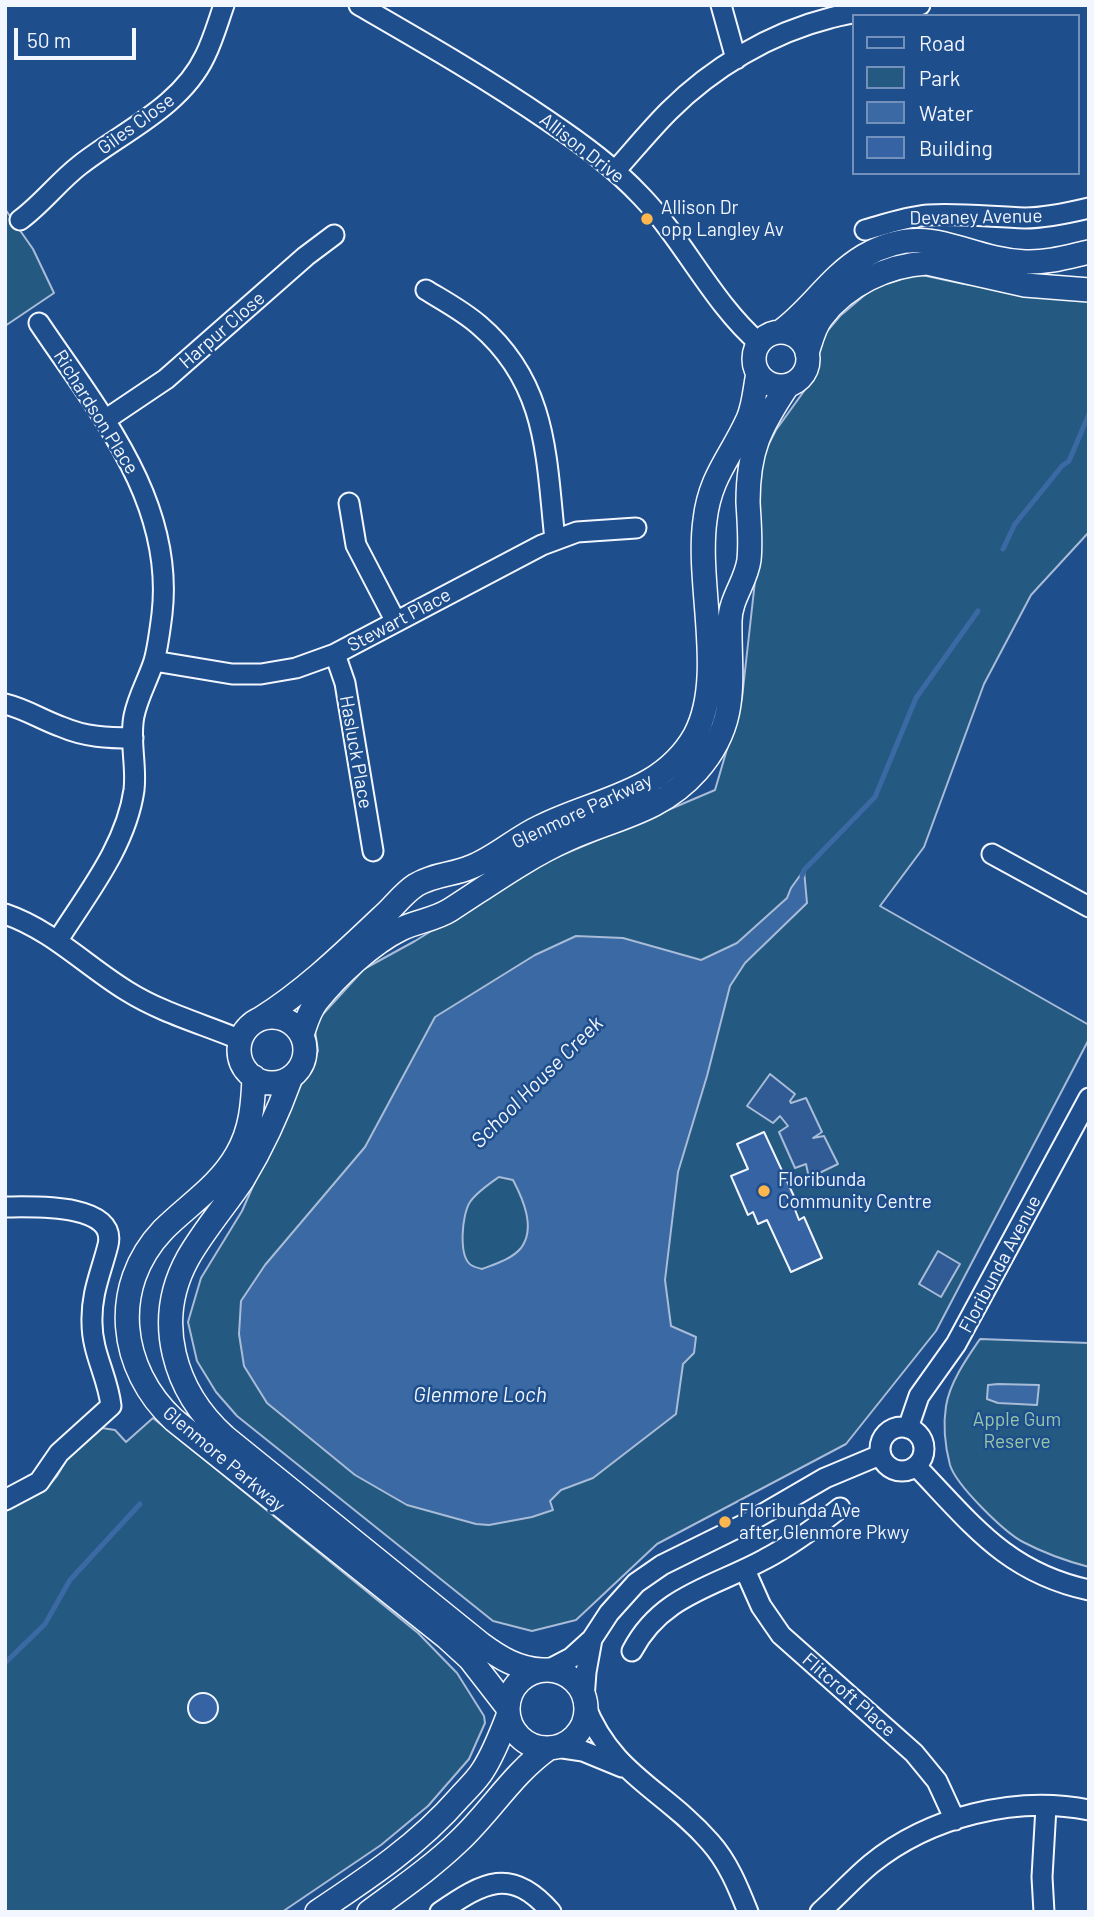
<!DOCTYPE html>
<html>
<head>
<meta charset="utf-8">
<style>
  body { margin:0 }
  #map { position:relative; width:1094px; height:1917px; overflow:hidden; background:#1f4e8c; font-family:Barlow,sans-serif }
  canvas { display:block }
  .frame { position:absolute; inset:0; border:7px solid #f2f6ff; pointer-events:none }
  .legend { position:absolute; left:852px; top:14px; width:228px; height:161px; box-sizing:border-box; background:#1f4e8c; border:2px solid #7391ba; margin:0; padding:9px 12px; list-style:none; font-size:21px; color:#f2f6ff }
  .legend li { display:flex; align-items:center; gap:14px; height:35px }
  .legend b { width:35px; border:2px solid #7391ba }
  .scale { position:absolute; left:14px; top:28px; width:122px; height:32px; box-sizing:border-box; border:4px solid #f2f6ff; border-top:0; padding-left:9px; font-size:21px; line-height:24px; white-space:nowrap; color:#f2f6ff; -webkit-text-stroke:5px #1f4e8c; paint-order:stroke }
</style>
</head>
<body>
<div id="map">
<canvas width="1094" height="1917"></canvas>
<div class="frame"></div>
<ul class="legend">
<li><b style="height:9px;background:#1f4e8c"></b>Road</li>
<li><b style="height:19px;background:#245a82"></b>Park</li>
<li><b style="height:19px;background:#3b69a3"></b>Water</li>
<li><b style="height:19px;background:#3563a3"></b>Building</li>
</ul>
<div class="scale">50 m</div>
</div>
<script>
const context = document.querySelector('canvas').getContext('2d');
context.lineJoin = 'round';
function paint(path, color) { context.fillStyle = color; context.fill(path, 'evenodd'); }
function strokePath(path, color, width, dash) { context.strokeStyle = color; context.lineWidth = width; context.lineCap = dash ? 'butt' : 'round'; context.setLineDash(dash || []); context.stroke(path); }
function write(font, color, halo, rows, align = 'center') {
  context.font = font + ' Barlow,sans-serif'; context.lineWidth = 5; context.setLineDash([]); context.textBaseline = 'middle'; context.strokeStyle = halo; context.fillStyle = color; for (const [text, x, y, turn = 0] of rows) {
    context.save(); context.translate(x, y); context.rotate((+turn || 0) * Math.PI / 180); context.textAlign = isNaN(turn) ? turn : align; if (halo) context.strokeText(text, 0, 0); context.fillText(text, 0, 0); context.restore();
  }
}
const green = new Path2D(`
  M5,209l28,40 21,44 -49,33z
  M917,274l47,10 125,15v233l-58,63 -47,89 -60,163 -44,59 209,119v14l-153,292 -90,113 -189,100 -81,76 -44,11 -39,-10 -256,-205 -21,-24 -19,-31 -9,-39 13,-44 41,-67 34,-77 42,-83 -4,-27 50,-55 51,-28 126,-77 174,-74 27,-92 16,-144v-89l18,-35 36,-50 11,-44 17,-20 33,-28z
  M980,1339l109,4v224c-23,-6 -45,-14 -66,-25 -19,-10 -67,-57 -73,-77 -5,-19 -7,-40 -4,-59 4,-24 21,-48 34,-67z
  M153,1418l265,215 39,40 27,43 1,7 -16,36 -41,47 -47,39 -99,67h-277v-400l9,-7 30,-14 13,-15 10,-17 35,-31 13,2 11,12z`);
paint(green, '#245a82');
strokePath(green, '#a8bbd7', 2);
const parking = new Path2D(`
  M770,1074l25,20 -5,7 1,2 15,-5 16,34 -9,6 11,-2 14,28 -29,14 -3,-14 -11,4 -16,-36 9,-6 -8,-10 -7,7 -26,-17z
  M938,1251l22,13 -19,33 -22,-13z`);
paint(parking, '#305b95');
strokePath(parking, '#a8bbd7', 2);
const water = new Path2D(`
  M804,870l3,33 -62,60 -15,23 -23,90 -29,96 -13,108 6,46 25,11 -2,16 -11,11 -7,50 -83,64 -32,12 -11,11 3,9 -21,7 -43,8 -13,-1 -69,-19 -52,-30 -88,-72 -23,-37 -5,-32 2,-33 24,-36 100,-118 70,-130 100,-62 41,-19 47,2 78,22 36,-17 50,-45 4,-10zM499,1177l14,3c10,19 23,48 8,68 -9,11 -26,16 -39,21 -4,-1 -8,-2 -11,-4 -13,-9 -9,-51 -1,-63 7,-10 19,-18 29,-25z
  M998,1384l41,1 -2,20 -39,-2 -11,-4 1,-14z`);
paint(water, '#3b69a3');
strokePath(water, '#a8bbd7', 2);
strokePath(new Path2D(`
  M1003,549l12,-25 47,-58 7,-5 20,-47
  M802,876l2,-6 71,-73 41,-99 62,-87
  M5,1663l40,-39 25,-44 70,-76`), '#3b69a3', 5);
const building = new Path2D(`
  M764,1132l34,73 -4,2 5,13 5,-3 18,41 -31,14 -24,-52 -9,4 -5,-12 -5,3 -17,-39 17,-7 -11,-25z
  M188 1708a15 15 0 1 1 30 0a15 15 0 1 1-30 0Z`);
paint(building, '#3563a3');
strokePath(building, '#f2f6ff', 2);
const minor = new Path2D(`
  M359,5c64,37 127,73 188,115 34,23 67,47 95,77 43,45 70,105 117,146
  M721,5l15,54
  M615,171c18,-20 35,-41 54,-60 43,-43 101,-78 161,-93 29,-8 60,-10 90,-13
  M20,220c22,-16 38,-38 60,-55 42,-33 101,-58 125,-109 8,-16 13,-34 19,-51
  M865,230c21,-6 41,-13 63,-15 32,-2 64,2 97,3 21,0 43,-5 64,-10
  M426,290c18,11 37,21 53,35 69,59 67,132 76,215
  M39,323c59,88 136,178 123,291 -2,15 -4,33 -8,47 -6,19 -16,35 -20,55 -5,25 3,49 0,74 -8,56 -47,104 -76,150
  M105,420l61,-41 140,-123 28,-21
  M349,503l7,42 40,77
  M335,654l10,29 28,168
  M154,661l78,13h29l35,-6 39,-14 207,-109 35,-13 59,-4
  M5,704c21,5 37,16 57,23 23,10 46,11 71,11
  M992,854l97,53
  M5,914c47,16 81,52 122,77 35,22 76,33 114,49
  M5,1207c24,0 113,-5 103,38 -7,28 -17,48 -16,78 0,30 16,54 19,83l-52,47 -20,29 -34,18
  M880 1449a22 22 0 1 1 44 0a22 22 0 1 1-44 0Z
  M908,1428l11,-32 37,-52 133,-246
  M916,1466c56,58 90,106 173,124
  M745,1570l16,36 20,29 133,118 23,28 18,39
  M632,1651c29,-56 82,-64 133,-92 27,-14 51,-32 75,-51
  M548,1670l23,-12 21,-19
  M584,1699l2,-27 6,-33 17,-26 27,-30 26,-18 89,-44 74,-43 55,-23
  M585,1705c27,70 80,85 125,137 18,20 28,45 38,70
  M556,1747l27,4 39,16
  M440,1912c44,-30 71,-46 111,0
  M820,1912c18,-16 33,-33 51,-48 58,-47 144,-69 218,-54
  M1044,1912l-2,-35 4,-70`);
const major = new Path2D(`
  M780,332c31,-22 49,-55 84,-76 64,-37 98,3 161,6 22,1 42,-5 64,-10
  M754 359a27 27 0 1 1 54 0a27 27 0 1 1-54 0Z
  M807,353c4,-12 7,-26 15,-36 24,-32 66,-52 105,-54l98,22 64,5
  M239 1050a33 33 0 1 1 66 0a33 33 0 1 1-66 0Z
  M260,1019c45,-28 84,-66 122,-102 12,-10 20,-23 34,-32 18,-11 37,-10 55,-18 24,-9 45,-29 69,-40 55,-28 122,-33 155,-92 31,-58 1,-150 10,-215 5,-44 26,-63 43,-101 6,-13 7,-31 10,-46
  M302,1035c4,-12 7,-24 15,-34 20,-25 55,-58 84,-72 16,-8 33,-9 49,-19 39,-25 76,-52 118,-71 47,-21 93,-27 129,-68 44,-50 32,-92 33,-150 0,-22 16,-39 19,-61 2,-19 0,-39 -1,-58 0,-52 12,-75 40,-117
  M254,1077c-1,28 -3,53 -17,77 -18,32 -49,51 -74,76 -54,57 -44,139 11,190l272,217 24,22 38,49
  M291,1077c-13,36 -28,69 -48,102 -18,27 -39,51 -55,79 -35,63 -14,133 37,179l256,207c19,14 37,25 61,26
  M508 1709a39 39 0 1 1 78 0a39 39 0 1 1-78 0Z
  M317,1912c51,-34 101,-67 142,-114 8,-9 18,-18 24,-28 11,-17 18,-36 25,-54
  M369,1912c31,-23 62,-44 90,-71 32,-30 54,-68 90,-93`);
strokePath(minor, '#f2f6ff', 23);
strokePath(major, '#f2f6ff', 26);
strokePath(minor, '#1f4e8c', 19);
strokePath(major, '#1f4e8c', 23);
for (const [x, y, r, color] of [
  [647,219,7,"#ffb74d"],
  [764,1191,7,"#ffb74d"],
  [725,1522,7,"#ffb74d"]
]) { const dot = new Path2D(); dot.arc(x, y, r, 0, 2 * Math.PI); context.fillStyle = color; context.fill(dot); strokePath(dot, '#1f4e8c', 2.5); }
write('19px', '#f2f6ff', '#1f4e8c', [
  ["Giles Close",136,124,-36],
  ["Allison Drive",582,148,38],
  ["Devaney Avenue",976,217,-1],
  ["Harpur Close",222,330,-41],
  ["Richardson Place",96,412,58],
  ["Stewart Place",399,620,-28],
  ["Hasluck Place",356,752,80],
  ["Glenmore Parkway",582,811,-25],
  ["Floribunda Avenue",1000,1264,-62],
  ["Glenmore Parkway",224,1459,40],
  ["Flitcroft Place",849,1695,41]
]);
write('19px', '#f2f6ff', '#1f4e8c', [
  ["Allison Dr",661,208],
  ["opp Langley Av",661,230],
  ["Floribunda",778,1180],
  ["Community Centre",778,1202],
  ["Floribunda Ave",739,1511],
  ["after Glenmore Pkwy",739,1533]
], 'left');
write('19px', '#97c8a6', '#1f4e8c', [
  ["Apple Gum",1017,1420],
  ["Reserve",1017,1442]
]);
write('italic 21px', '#f2f6ff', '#1f4e8c', [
  ["School House Creek",537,1082,-45],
  ["Glenmore Loch",480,1395]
]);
</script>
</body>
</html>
